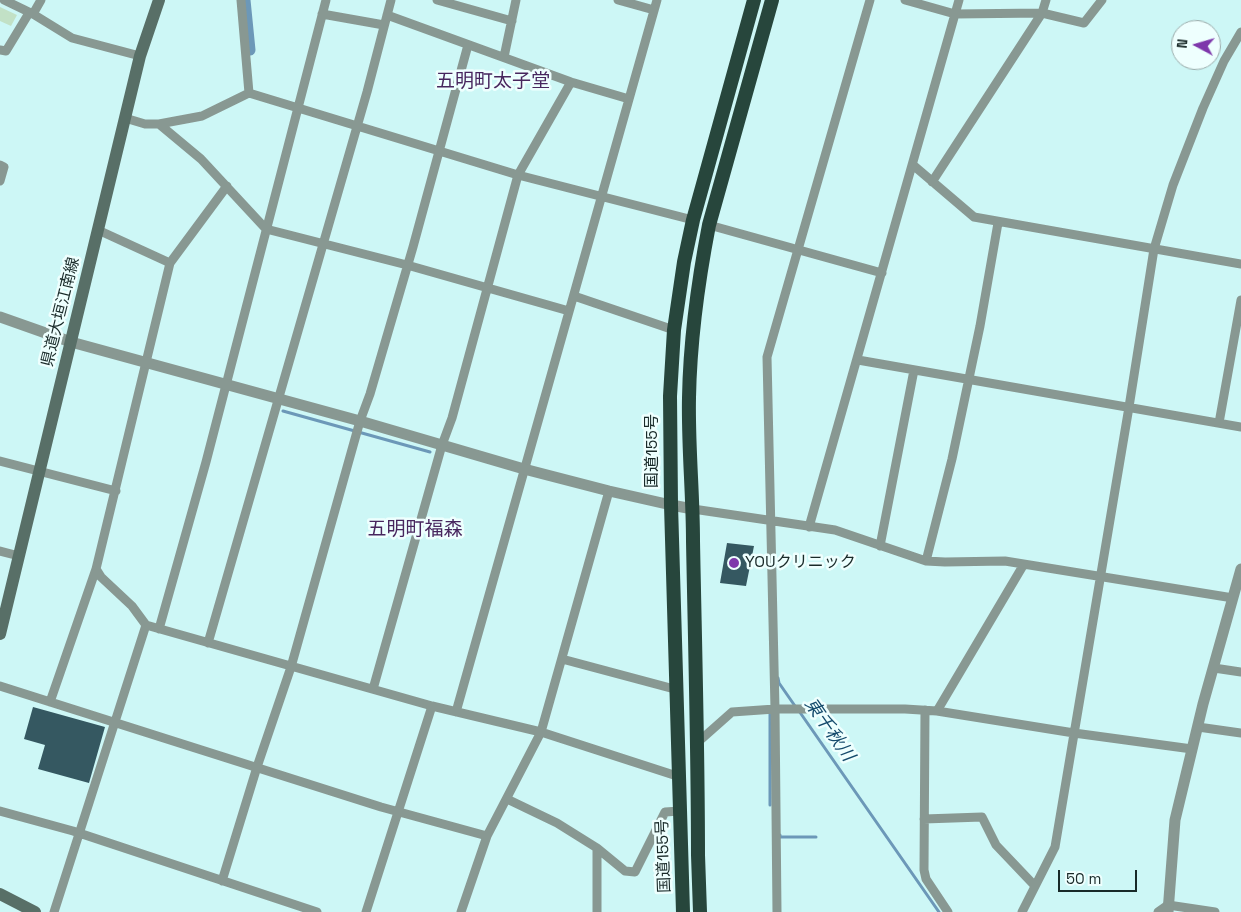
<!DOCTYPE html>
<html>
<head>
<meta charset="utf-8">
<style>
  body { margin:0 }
  #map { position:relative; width:1241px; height:912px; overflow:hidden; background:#cdf7f6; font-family:"Space Grotesk",sans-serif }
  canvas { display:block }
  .north { position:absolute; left:1171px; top:20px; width:50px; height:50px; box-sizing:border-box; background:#eefffe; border:1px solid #99aaa9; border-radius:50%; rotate:276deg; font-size:14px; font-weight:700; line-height:20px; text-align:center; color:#192a29 }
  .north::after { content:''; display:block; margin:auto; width:18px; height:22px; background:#7e38ab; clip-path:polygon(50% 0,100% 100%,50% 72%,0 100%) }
  .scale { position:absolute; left:1058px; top:870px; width:79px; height:22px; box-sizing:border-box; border:2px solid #192a29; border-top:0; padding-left:6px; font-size:15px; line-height:18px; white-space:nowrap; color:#192a29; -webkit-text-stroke:4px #eefffe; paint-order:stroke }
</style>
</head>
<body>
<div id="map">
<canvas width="1241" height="912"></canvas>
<div class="north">N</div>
<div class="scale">50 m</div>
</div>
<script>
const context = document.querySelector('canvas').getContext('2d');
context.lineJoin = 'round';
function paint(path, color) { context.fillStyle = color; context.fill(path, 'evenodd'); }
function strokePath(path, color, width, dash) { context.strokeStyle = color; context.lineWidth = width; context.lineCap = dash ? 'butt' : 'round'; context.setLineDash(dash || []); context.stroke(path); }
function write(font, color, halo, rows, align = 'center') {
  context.font = font + ' "Space Grotesk","Noto Sans JP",sans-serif'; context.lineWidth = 5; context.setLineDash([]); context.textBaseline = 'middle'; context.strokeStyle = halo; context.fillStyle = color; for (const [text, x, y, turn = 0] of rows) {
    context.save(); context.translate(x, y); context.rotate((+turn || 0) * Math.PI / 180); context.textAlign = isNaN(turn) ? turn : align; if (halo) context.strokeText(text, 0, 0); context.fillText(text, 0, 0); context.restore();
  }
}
paint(new Path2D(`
  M0,7l17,8 -6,11 -11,-5z`), '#c2e1c6');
strokePath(new Path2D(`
  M283,411l147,41
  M778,678l1,5 16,23
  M799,711l140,201
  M770,714v91
  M780,835v2h36`), '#6c98b8', 3);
strokePath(new Path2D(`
  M245,0l5,50`), '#6c98b8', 11);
paint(new Path2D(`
  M727,543l27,3 -8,40 -26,-3z
  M33,707l72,20 -16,56 -51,-14 7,-24 -21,-6z`), '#355861');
strokePath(new Path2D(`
  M4,0l29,14 39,24 68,18
  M241,0l8,93 269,82 175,45
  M437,0l75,21
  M618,0l36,10
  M905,0l50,14 87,-1 42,10 18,-23
  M33,14l8,-14
  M322,14l62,11
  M387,15l184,67 58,17
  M0,50l6,1 23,-38
  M504,57l12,-57
  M125,118l20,6h14l43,-8 47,-23
  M159,124l42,35 65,70 141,36 162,46
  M0,165l4,2 -4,14
  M913,165l61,52 267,47
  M932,182l110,-169 4,-13
  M709,225l173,48
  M98,230l72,33
  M574,296l100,34
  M858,360l383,67
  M1219,423l22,-123
  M0,461l116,30
  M693,509l142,21 91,31 19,1 60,-1 228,37
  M809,527l150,-527
  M880,546l34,-176
  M0,551l19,5
  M926,561l26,-102 28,-133 18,-103
  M146,625l286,81 109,26 139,45
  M159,629l47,-167 120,-462
  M208,643l159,-551 24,-92
  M562,659l116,31
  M1214,668l27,4
  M0,686l381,121 106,29
  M373,689l69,-244 10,-27 66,-243 53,-93
  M50,702l46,-133
  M925,710l-1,160 2,9 22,33
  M937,711l87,-147
  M456,712l201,-712
  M1198,727l43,6
  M697,743l35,-31 43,-3h130l32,2 137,22 118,16
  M507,799l50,24 40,25 28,23 10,1 30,-60 15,-1
  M0,811l73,20 244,81
  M924,819l58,-2 14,28 39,41
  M597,848v64
  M222,881l35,-114 34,-100 69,-246 10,-27 43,-147 55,-202
  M54,912l92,-287 -14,-19 -31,-29 -5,-8 74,-306 57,-77
  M366,912l66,-206
  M461,912l26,-76 54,-104 68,-241
  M777,912l-2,-203 -8,-352 103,-357
  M1022,912l33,-65 74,-440 25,-158 19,-64 30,-77 21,-47 17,-29
  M1158,912l10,-7 47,7`), '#889892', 9);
strokePath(new Path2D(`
  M0,317l71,25 289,79 164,48 85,22 62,14 22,4
  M1168,912l7,-92 28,-116 38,-135`), '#889892', 11);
strokePath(new Path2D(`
  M0,634l140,-578 19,-56
  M0,894l35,18`), '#586f67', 12);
strokePath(new Path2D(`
  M683,912l-12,-407 -1,-109 4,-66 10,-68 9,-42 61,-220
  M700,912l-2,-57c0,-104 -3,-209 -5,-314 0,-48 -5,-95 -4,-143 1,-58 9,-116 20,-173l63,-225`), '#27463c', 14);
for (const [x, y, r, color] of [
  [734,563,6,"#7e38ab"]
]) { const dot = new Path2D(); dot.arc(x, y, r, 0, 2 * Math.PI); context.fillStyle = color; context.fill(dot); strokePath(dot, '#eefffe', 2); }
write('16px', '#192a29', '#eefffe', [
  ["県道大垣江南線",61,312,-76],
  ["国道155号",653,451,-90],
  ["国道155号",664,856,-92]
]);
write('16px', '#192a29', '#eefffe', [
  ["YOUクリニック",745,563]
], 'left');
write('italic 18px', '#154b6c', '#eefffe', [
  ["東千秋川",829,730,55]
]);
write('19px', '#47265e', '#eefffe', [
  ["五明町太子堂",493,82],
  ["五明町福森",415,530]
]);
</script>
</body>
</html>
